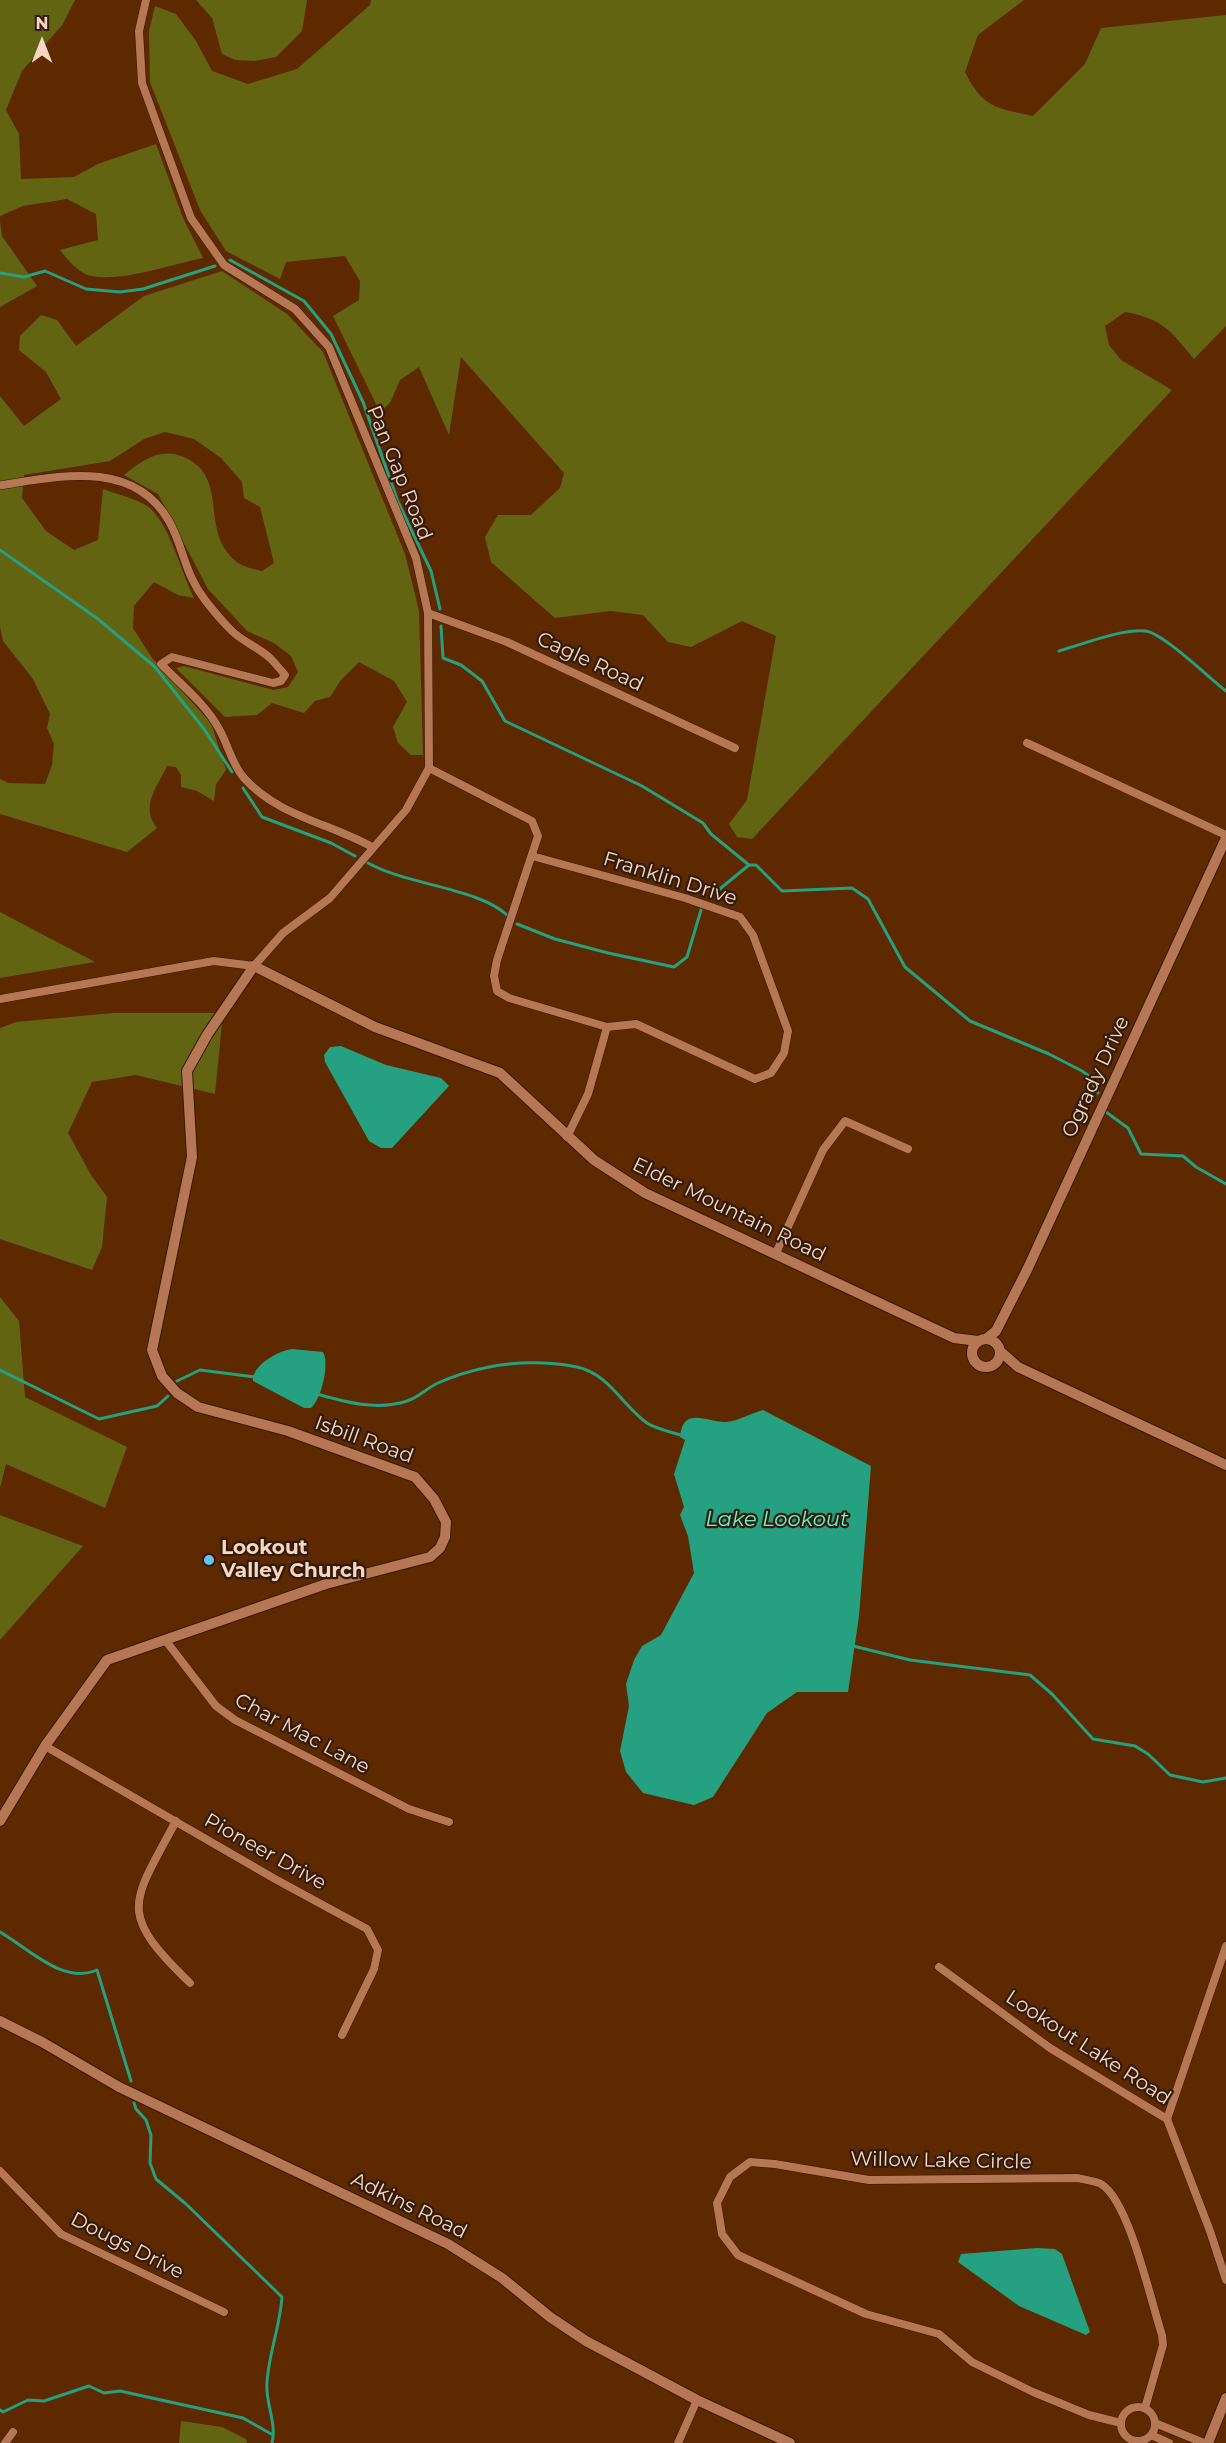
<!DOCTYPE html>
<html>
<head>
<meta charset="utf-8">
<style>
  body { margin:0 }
  #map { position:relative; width:1226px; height:2443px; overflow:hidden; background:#5f2900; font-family:Montserrat,sans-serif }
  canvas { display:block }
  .north { position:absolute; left:12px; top:12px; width:60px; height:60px; -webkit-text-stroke:4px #331b0c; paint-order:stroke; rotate:0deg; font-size:16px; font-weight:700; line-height:24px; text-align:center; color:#f8d6c4 }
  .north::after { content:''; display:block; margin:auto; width:21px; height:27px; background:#f8d6c4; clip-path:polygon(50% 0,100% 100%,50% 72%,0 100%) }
</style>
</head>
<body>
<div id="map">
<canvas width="1226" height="2443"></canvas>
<div class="north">N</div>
</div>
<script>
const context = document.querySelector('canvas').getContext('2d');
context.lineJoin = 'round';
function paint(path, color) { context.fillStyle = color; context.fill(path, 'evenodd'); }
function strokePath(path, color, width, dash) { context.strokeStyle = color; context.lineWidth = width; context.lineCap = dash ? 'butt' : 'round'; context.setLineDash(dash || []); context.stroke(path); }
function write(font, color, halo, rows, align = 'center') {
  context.font = font + ' Montserrat,sans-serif'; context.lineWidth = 4.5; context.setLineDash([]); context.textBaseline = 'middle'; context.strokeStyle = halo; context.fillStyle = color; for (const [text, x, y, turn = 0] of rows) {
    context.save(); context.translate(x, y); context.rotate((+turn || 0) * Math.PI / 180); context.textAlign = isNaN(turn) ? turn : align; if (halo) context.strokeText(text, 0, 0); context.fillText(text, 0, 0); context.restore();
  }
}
paint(new Path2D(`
  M0,0h75l-12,24 -41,47 -16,39 13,24 2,45 53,-2 24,-13 58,-20 27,74 20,40c-31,6 -80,24 -111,18 -13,-2 -25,-17 -32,-26l38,-10 -2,-26 -29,-15 -44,7 -23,10z
  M196,0h111l-5,31 -26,26 -21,4 -20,-1 -13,-6 -10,-36z
  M371,0h653l-46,35 -13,37c18,36 31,36 68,44l52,-52 16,-36 125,-13v311l-32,33c-24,-29 -31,-40 -69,-47l-20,14 4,19 12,15 51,30 -420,449 -15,-2 -8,-13 18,-24 29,-164 -34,-15 -51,26 -23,-5 -25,-27 -32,-4 -56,7 -64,-56 -6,-25 13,-22h33l29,-27 4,-15 -103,-116 -12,78 -30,-68 -19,13 -10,23 -10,9 -47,-96 26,-16 1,-19 -15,-25 -59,6 -6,17 -54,-28 -26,-41 -50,-128 -1,-51 6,-25 21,8 20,27 16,30 36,13 49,-15 73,-64z
  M0,221l2,15 35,50 -37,21z
  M222,271l65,43 36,38 82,202 14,57 4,144h-12l-13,-12 -5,-16 14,-25 -13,-21 -35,-19 -18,18 -11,17 -15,4 -11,12 -32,-10 -15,12 -32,2 -49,-49 8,-2 89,24 15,-3 10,-15 -7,-16 -17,-13 -27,-12 -39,-42 -50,-95 -34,-19c16,-13 33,-26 54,-20 50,16 25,64 49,97 9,13 20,16 35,19l12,-8 -14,-56 -16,-9 -2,-16 -21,-24 -27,-19 -29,-7 -21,7 -34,22 -86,14 -2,23 24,33 28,19 24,-10 5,-51c13,5 32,9 44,17 22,15 34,66 47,92l-16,-3 -24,-13 -20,24 -1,22 19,30 59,65 15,47 -10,14 -2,17 -17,-10 -16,-4v-12l-5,-8 -9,-1c-10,21 -27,41 -10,62l-30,24 -127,-38v-35l8,4 37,1 7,-19 2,-21 -7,-16 3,-14 -17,-35 -30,-38 -3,-14v-231l24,30 37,-27 -15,-27 -27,-22 1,-14 21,-21 16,5 19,26 68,-50z
  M0,912l95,50 -95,16z
  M113,1013h110l-8,81 -79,-19 -44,7 -24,51 23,42 16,22 -5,50 -10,23 -92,-31v-211l16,-6z
  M0,1297l19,24 6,76 102,50 -22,61 -99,-44 -6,24z
  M0,1515l83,31 -83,94z
  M181,2421l41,6 24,12 1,4h-68z`), '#636412');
paint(new Path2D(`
  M341,1046l45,19 55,13 8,8 -57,62h-11l-12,-7 -44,-79 -1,-7 6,-8z
  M292,1349l31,3c7,12 -2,48 -12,56h-7l-51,-27c-1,-16 25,-30 39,-32z
  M763,1410l108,56 -12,150 -11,76h-51l-30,21 -54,84 -19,8 -51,-12 -17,-21 -6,-21 9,-45 -3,-22 8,-24 8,-14 19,-11 33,-62 -6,-37 -8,-21 4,-8 -10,-33 11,-34 -5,-3c3,-32 28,-14 46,-15 12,-1 26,-9 37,-12z
  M1037,2248l18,1 7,5 28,78 -4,3 -67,-29 -61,-44 3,-8z`), '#25a080');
strokePath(new Path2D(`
  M230,260l74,41 27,33 32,68 35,100 33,69 9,38
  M0,273l24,4 21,-6 41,18 34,3 23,-3 72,-23
  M0,550l98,69 57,48 49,62 28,43
  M441,626l2,32 18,7 21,16 23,40 137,65 61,37 8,11 38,31h7l26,26 70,-3 16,11 37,68 65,54 79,33 33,17 7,5 9,17
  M1059,651c25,-7 61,-22 86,-20 17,1 64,47 81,60
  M243,788l19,29 69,26 24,13
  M368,863c39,22 110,25 139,52
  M710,897l39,-32
  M517,924l38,15 53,14 66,14 13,-10 14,-47
  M1106,1112l22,16 13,26 42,2 13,11 30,17
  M0,1370l99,49 58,-13 11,-10
  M177,1381l23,-11 55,7
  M317,1394c28,8 60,17 90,7 11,-3 20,-13 31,-18 44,-19 91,-25 139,-16 32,7 45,38 70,56 9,6 24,9 34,12
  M853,1646l57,14 120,15 22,19 41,45 42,7 13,8 22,21 33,7 23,-4
  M0,1932c28,16 63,53 97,38l34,111
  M134,2103l2,6 10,11 5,15 -1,28 6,16 30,25 96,93c-2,29 -13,56 -15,85 -2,21 10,40 5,61
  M0,2410l3,2 25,-12 16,1 45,-15 15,7 16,-2 123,27 30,17`), '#25a080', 3);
const minor = new Path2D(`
  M2,485c58,-9 131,-26 167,36 15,27 15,52 36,79 7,9 16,20 24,28 11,13 28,18 41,30 5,5 10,11 15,17l-4,6 -8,2 -101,-26 -11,7c19,20 45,40 58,65 9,15 13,36 25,49 34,38 85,45 128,69
  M428,613l79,29 228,106
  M1027,743l199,92
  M429,768l103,53 6,15 -41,124 -3,16 3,15 12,7 98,29 29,-3 119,55 16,-6 13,-20 4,-22 -35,-96 -13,-18 -55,-19 -153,-42
  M0,999l214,-38 40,5 29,-33 47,-35 76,-88 23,-42 -1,-155 -12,-55 -87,-211 -34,-38 -71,-44 -33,-47 -49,-135 -3,-52 7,-31
  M567,1137l21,-43 19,-67
  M776,1253l47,-103 22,-29 63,28
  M166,1641l50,65 19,14 174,89 40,13
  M45,1746l230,133 92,50 11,21 -4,19 -32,66
  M176,1821c-45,84 -59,91 14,162
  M939,1967l111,81 117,71 43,112 16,49
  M1167,2119l59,-173
  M0,2171l61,63 163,78
  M1121 2424a17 17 0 1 1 34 0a17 17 0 1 1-34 0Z
  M1121,2423l-32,-8 -56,-23 -61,-30 -33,-28 -73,-20 -128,-59 -16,-21 -5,-31 13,-26 20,-15 25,2 94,16 209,-2c7,2 17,3 23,6 28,16 50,118 61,151l1,10 -18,63
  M1155,2423l49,20
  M1151,2435l18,8
  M5,2443l8,-11
  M678,2443l19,-43`);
const tertiary = new Path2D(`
  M986,1339l10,-8 31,-61 199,-432
  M972 1353a14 14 0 1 1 28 0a14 14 0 1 1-28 0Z
  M1000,1351l18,16 208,98
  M0,1821l45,-75 62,-86 219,-76 104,-27 10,-9 5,-11 1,-15 -12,-23 -19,-22 -127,-46 -90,-24 -21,-14 -15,-17 -10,-26 40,-193 -5,-86 20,-36 47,-69 121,61 125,46 94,87 51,33 309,145 24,3
  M0,2021l42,21 77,45 329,157 54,34 48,39 36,24 111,59 93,43
  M1208,2443l18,-45`);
strokePath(minor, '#361906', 9);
strokePath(tertiary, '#361906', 12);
strokePath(minor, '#b57754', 8);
strokePath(tertiary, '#b57754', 10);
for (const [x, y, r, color] of [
  [209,1560,6,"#67c4f0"]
]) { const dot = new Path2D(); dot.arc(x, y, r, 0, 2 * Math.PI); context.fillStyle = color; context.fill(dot); strokePath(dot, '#331b0c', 2); }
write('20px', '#f8d6c4', '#331b0c', [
  ["Pan Gap Road",399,473,68],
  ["Cagle Road",590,662,25],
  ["Franklin Drive",670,879,17],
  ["Ogrady Drive",1096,1077,-65],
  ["Elder Mountain Road",729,1210,26],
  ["Isbill Road",364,1440,20],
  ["Char Mac Lane",302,1734,28],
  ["Pioneer Drive",265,1852,29],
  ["Lookout Lake Road",1088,2048,33],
  ["Willow Lake Circle",941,2161,1],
  ["Adkins Road",409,2206,26],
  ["Dougs Drive",127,2246,27]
]);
write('bold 20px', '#f8d6c4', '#331b0c', [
  ["Lookout",221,1548],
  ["Valley Church",221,1571]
], 'left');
write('italic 21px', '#65f6cb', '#331b0c', [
  ["Lake Lookout",777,1520]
]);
</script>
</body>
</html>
